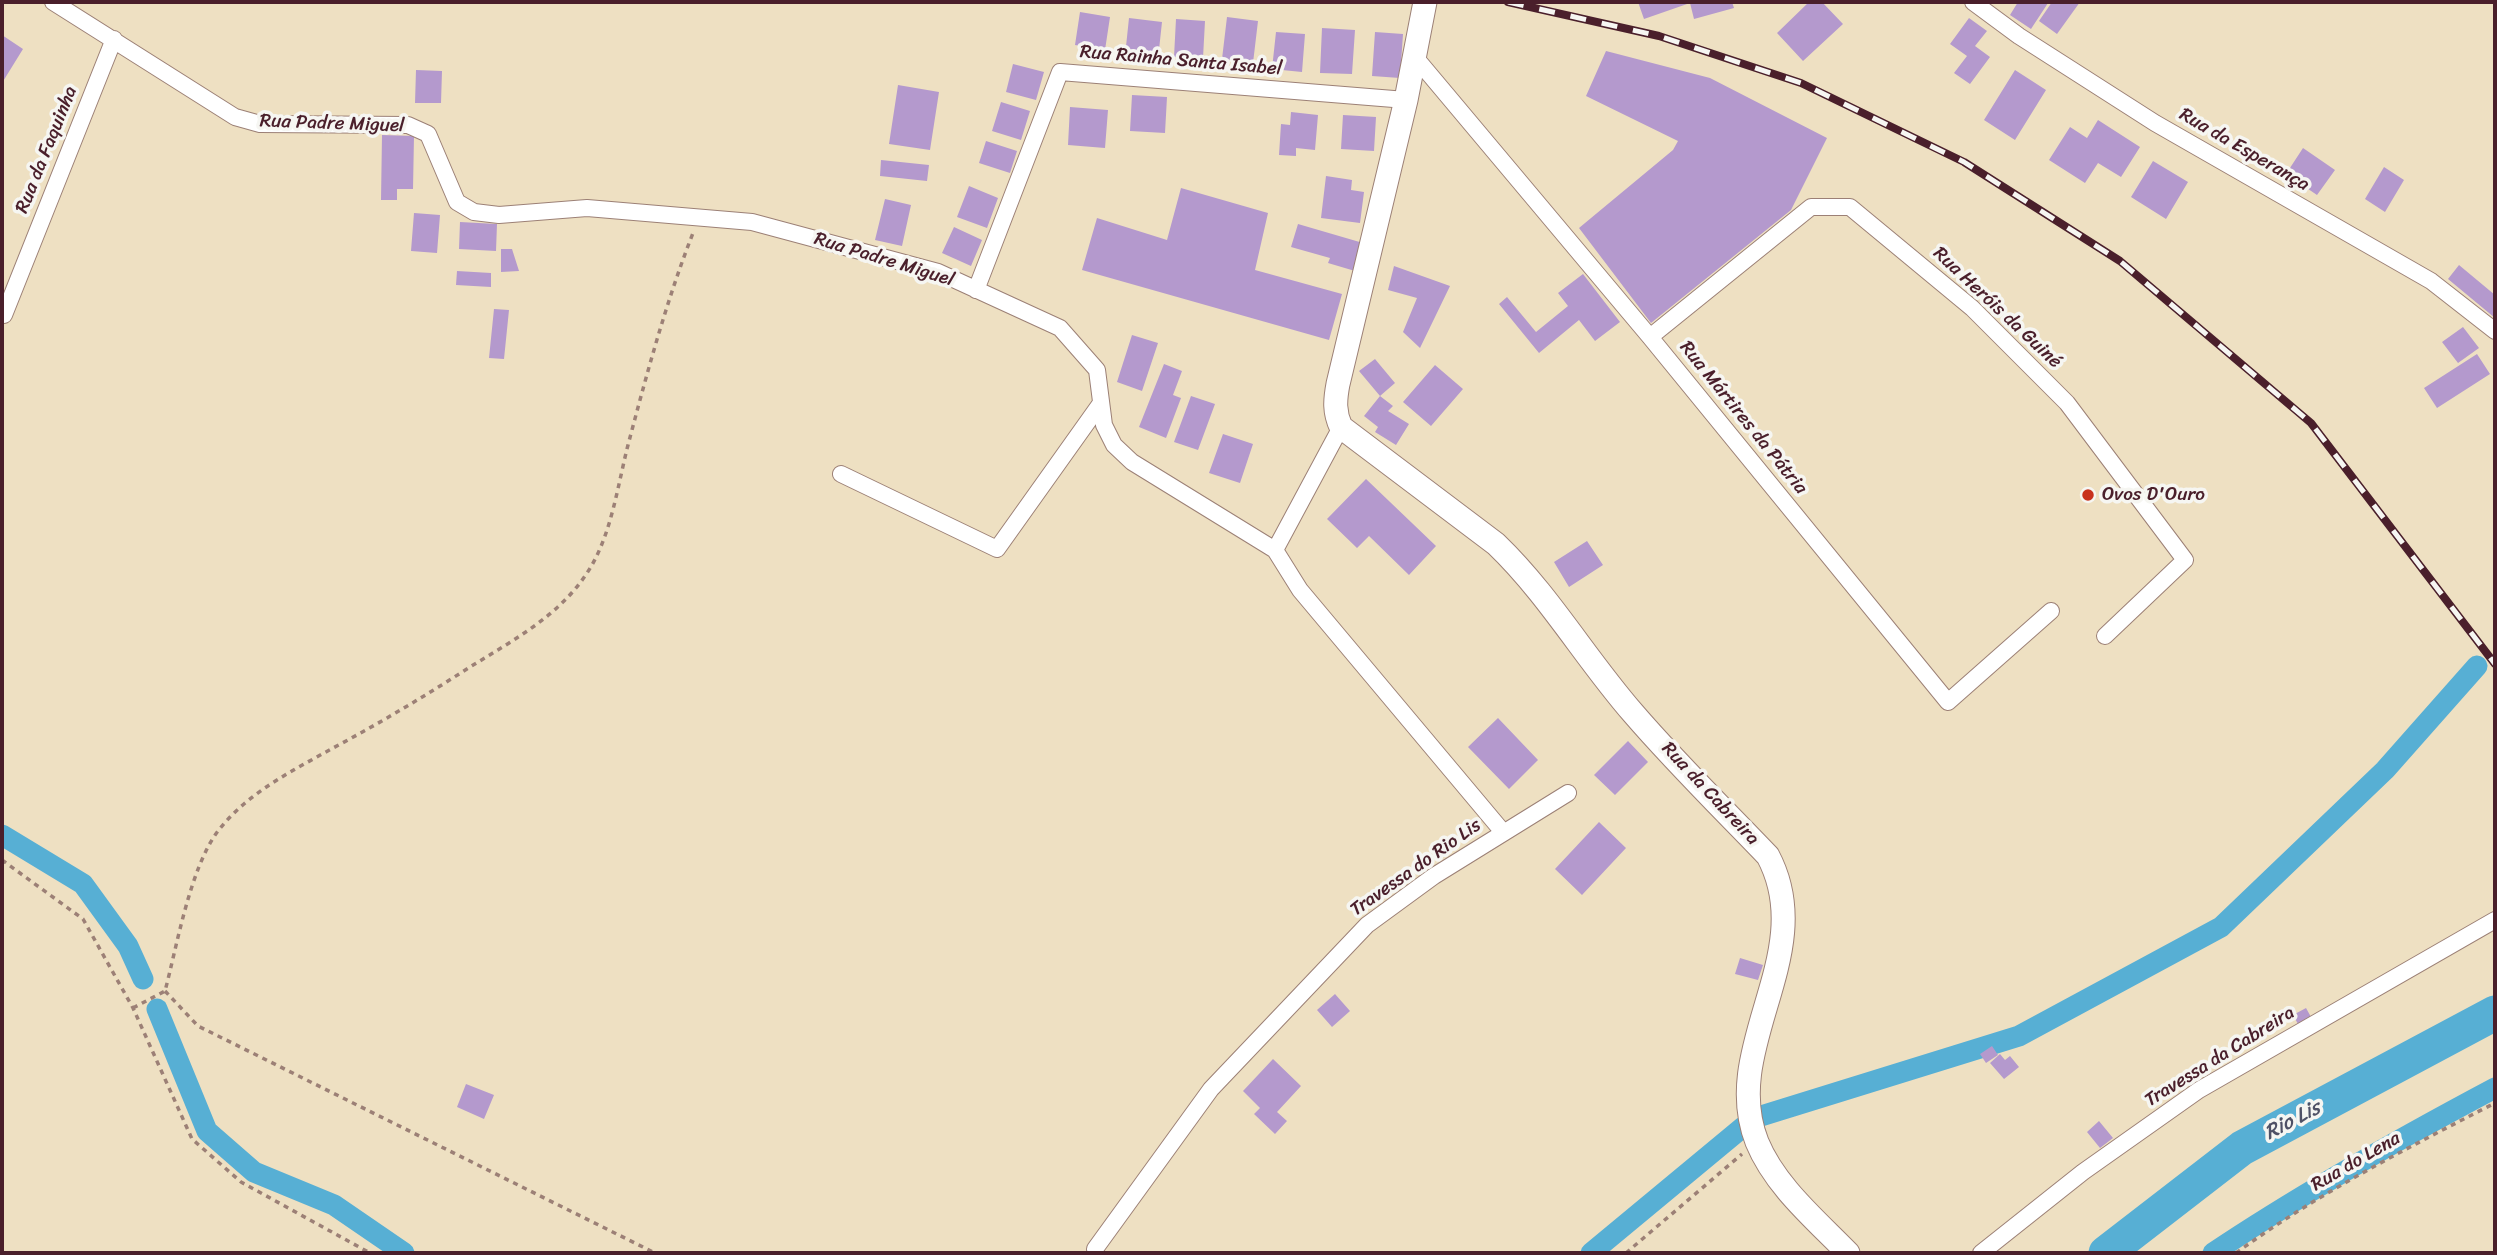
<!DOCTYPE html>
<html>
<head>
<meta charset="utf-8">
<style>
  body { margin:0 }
  #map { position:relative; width:2497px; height:1255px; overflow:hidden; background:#eee0c2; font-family:Sriracha,sans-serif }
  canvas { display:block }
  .frame { position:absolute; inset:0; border:4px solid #4a1f2b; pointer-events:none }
</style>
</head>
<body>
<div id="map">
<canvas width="2497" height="1255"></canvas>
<div class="frame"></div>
</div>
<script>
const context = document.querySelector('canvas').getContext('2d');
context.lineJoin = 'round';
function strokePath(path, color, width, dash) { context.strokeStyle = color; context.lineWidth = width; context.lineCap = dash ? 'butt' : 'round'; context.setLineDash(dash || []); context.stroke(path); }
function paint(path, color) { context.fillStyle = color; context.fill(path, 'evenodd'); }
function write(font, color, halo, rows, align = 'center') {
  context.font = font + ' Sriracha,sans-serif'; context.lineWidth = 7; context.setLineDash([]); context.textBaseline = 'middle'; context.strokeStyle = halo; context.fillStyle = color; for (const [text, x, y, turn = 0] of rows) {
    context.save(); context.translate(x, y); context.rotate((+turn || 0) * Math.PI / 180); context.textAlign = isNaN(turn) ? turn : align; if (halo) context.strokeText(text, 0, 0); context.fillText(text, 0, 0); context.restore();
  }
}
strokePath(new Path2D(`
  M2,835l81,49 45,62 15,33
  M157,1009l50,122 47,41 80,33 70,48
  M1761,1116l258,-80 202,-109 164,-157 92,-104
  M1591,1253l152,-126
  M2213,1253c91,-61 186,-114 282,-165`), '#57afd4', 21);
strokePath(new Path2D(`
  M2106,1253l136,-105 253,-135`), '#57afd4', 35);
paint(new Path2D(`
  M1638,2h94l2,6 -40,11 -4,-16 -46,16z
  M1809,2h13l21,22 -40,37 -26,-28z
  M2018,2l30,1 -17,26 -21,-14z
  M2052,2h28l-23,32 -18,-13z
  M1080,12l30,5 -5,33 -30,-5z
  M1227,17l31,4 -5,42 -31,-4z
  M1129,18l33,4 -4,37 -33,-3z
  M1969,18l18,13 -12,15 15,11 -20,27 -16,-11 13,-17 -17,-12z
  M1176,19l29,2 -2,37 -29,-1z
  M1322,28l33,2 -3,44 -32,-1z
  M1276,32l29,2 -3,38 -30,-3z
  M1375,32l28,2 -3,44 -28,-2z
  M2,35l21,14 -21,34z
  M1606,51l104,27 117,60 -36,72 -140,113 -72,-95 94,-78 5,-9 -92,-45z
  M1013,64l31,8 -8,28 -30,-8z
  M416,70l26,1 -1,32h-26z
  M2015,70l31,20 -31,50 -31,-20z
  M898,85l41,7 -9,58 -41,-6z
  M1132,95l35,2 -2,36 -35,-2z
  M1001,102l29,9 -9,29 -29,-9z
  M1070,107l38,3 -3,38 -37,-3z
  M1291,112l27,3 -3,35 -19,-2v8l-17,-1 2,-31 9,1z
  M1343,115l33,2 -2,34 -33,-2z
  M2098,120l42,27 -19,30 -23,-14 -13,20 -36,-23 21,-33 17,11z
  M382,135l32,1 -1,53h-16v11h-16z
  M986,141l31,10 -7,22 -31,-10z
  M2303,148l32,22 -18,25 -31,-21z
  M881,160l48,5 -2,16 -47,-5z
  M2153,161l35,21 -22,37 -35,-22z
  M2384,167l20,13 -19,32 -20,-13z
  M1326,176l26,4 -1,10 13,2 -4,31 -39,-5z
  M969,186l29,12 -11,30 -30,-11z
  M1181,188l87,25 -13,57 87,24 -13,46 -247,-70 15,-52 70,22z
  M885,199l26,6 -9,41 -27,-6z
  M414,213l26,2 -3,38 -26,-2z
  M460,222l37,2 -1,27 -37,-2z
  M1298,224l65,19 -8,28 -27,-8 2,-5 -39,-11z
  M954,227l28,13 -11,26 -29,-13z
  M501,249h11l7,22 -18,1z
  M2459,265l36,30v23l-47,-39z
  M1394,266l56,20 -30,62 -17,-16 14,-34 -29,-8z
  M457,271l34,2v14l-35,-2z
  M1583,274l37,48 -25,19 -16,-21 -40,33 -40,-49 8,-7 29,35 32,-26 -10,-13z
  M494,309l15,1 -5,49 -15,-1z
  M2463,327l16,21 -21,15 -16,-21z
  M1132,335l26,8 -16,48 -25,-9z
  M2477,354l13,20 -53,34 -13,-20z
  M1375,359l20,24 -15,13 -21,-25z
  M1164,364l18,7 -9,24 8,3 -15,40 -27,-11z
  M1435,365l28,24 -32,37 -28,-24z
  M1191,396l24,8 -17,46 -24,-8z
  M1380,396l13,10 -5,5 21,13 -13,21 -21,-13 3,-5 -14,-11z
  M1223,434l30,10 -13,39 -31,-10z
  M1366,479l70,67 -27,29 -40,-39 -12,12 -30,-29z
  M1587,541l16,24 -34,22 -15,-25z
  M1498,718l40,42 -29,29 -41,-42z
  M1628,741l20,21 -33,33 -21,-20z
  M1599,822l27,26 -44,47 -27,-26z
  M1740,958l23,7 -5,15 -23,-6z
  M1335,994l15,17 -18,16 -15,-17z
  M2306,1008l5,9 -13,7 -5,-9z
  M1992,1046l6,9 -12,8 -6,-9z
  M2000,1054l5,6 5,-4 9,11 -15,12 -14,-16z
  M1273,1059l28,27 -24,26 10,9 -12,13 -21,-20 6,-6 -17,-17z
  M466,1084l28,11 -10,24 -27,-12z
  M2099,1121l14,17 -13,10 -13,-16z`), '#b499cd');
const minor = new Path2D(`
  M53,2l182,115 25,7 148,1 20,9 29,68 17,10 25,3 88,-7 165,14 186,50 122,56 37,42 7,55 10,20 18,17 143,88 66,-123
  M1973,2l46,34 136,87 276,158 64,50
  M1415,57l235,280 298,365 103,-91
  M976,290l84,-218 346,28
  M4,315l110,-276
  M1650,337l161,-130h39l122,101 95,95 118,157 -80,76
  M841,474l156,75 104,-146
  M1275,550l25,40 203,242
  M1095,1249l116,-160 156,-164 67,-49 134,-83
  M1981,1253l102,-81 116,-82 296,-170`);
const secondary = new Path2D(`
  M1425,2l-19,98 -68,284c-3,16 -4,28 3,43l155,117c53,51 89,114 137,169 43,50 90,96 135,143 52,98 -49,190 -11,286 18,44 59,78 91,111`);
strokePath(minor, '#9c8076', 18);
strokePath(secondary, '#9c8076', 25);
strokePath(new Path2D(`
  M2,860l81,59 50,89 59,131 49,43 129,71
  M165,991l33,35 457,227
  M133,1008l32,-17c12,-45 25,-123 53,-160 29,-38 74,-60 115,-83 47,-25 92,-52 137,-81 42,-26 87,-50 115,-91 26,-37 32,-88 43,-131 19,-72 38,-143 65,-212
  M1626,1253l116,-99
  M2236,1253c81,-59 171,-105 259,-150`), '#9c8076', 3.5, [5, 5]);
strokePath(minor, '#fff', 16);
strokePath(secondary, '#fff', 23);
const rail = new Path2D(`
  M1508,2l151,34 142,47 163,79 156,99 191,162 184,241`);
strokePath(rail, '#4a1f2b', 8);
strokePath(rail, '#f6f6f2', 5, [16]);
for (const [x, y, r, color] of [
  [2088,495,7,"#c8321e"]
]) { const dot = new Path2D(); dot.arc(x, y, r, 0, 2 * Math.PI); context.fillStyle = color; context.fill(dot); strokePath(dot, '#f6f6f2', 2.5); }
write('19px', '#4a1f2b', '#f6f6f2', [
  ["Rua Rainha Santa Isabel",1181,61,5],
  ["Rua Padre Miguel",332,124,2],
  ["Rua da Faquinha",47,150,-68],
  ["Rua da Esperança",2244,150,30],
  ["Rua Padre Miguel",884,260,17],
  ["Rua Heróis da Guiné",1997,308,43],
  ["Rua Mártires da Pátria",1743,418,51],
  ["Rua da Cabreira",1710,794,47],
  ["Travessa do Rio Lis",1416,868,-35],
  ["Travessa da Cabreira",2220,1057,-32],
  ["Rua do Lena",2356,1162,-30]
]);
write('19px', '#4a1f2b', '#f6f6f2', [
  ["Ovos D'Ouro",2102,495]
], 'left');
write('italic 21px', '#4f5166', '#f6f6f2', [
  ["Rio Lis",2293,1121,-28]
]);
</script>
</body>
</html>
